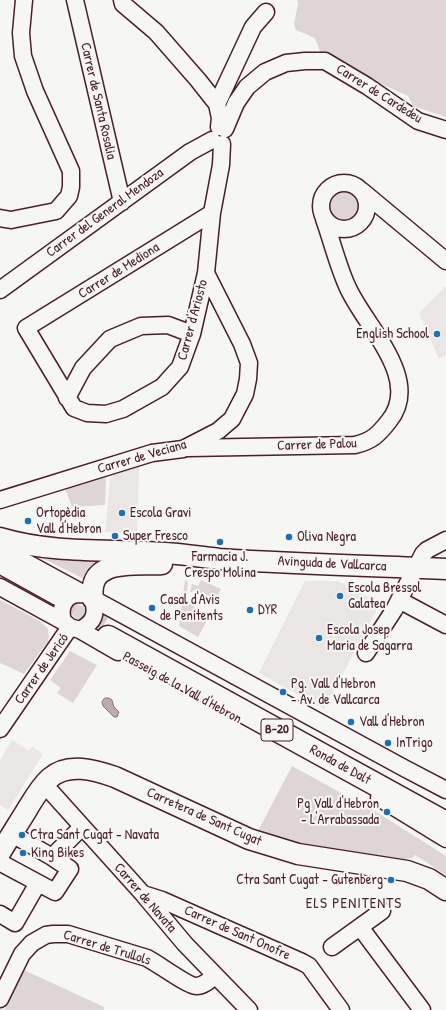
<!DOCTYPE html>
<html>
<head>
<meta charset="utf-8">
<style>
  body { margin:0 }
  canvas { display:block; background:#f6f6f2 }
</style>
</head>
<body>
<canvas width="446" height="1010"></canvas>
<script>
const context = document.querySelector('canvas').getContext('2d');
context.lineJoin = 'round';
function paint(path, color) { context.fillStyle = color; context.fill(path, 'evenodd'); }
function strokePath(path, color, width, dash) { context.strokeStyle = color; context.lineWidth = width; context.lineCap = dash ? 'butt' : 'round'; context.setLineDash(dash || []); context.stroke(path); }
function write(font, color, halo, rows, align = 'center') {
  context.font = font + ' "Patrick Hand",sans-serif'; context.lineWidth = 4; context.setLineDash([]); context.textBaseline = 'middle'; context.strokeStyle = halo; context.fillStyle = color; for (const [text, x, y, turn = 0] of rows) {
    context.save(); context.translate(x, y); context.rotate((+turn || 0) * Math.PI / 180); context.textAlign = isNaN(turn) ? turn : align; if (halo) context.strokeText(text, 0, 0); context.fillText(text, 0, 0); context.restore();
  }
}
paint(new Path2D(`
  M446,286v69l-7,4 -20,-46z
  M139,466l-2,68 -32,-2 6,-60z
  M305,581h33l42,23 -56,105 -65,-36z
  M12,740l17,11 3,-5 11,8 -35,56 -8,-5v-45z`), '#e9e6e3');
paint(new Path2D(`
  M297,0h149v117l-33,-11 -5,-10 -86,-39 -7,-19 -19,-8 -2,-6 4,-20z
  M327 206a17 17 0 1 1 34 0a17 17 0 1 1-34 0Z
  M106,475l-1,30 -33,2 -7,-19z
  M36,555l74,5 -13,3 -11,17z
  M185,580l3,2 -2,19 3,1 9,9 11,6 -11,20 -19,-11z
  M201,580l20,9 -7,15 -12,-7 -7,-8 -3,3h-2l2,-8 6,2z
  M0,600c9,5 44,21 48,29 1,4 1,9 0,12l-24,33 -24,-11z
  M72 612a7 7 0 1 1 14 0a7 7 0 1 1-14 0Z
  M70,651l27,14 -24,38 -16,-10 4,-5 -11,-8z
  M292,766l86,47 68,43v19l-31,-20 -3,3 -8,1c-44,-6 -106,-9 -146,-28z
  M24,970l80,37v3h-100z`), '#ddd6d5');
const water = new Path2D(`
  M105,698h4l3,2 2,7 5,5 -2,5h-3l-11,-11 -1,-4z`);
paint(water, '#bbadae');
strokePath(water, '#8e747a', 1);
strokePath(new Path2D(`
  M58,594l57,31`), '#d4cbca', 22, [22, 11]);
const minor = new Path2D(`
  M75,0l47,202
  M122,0l1,4 33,28 42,48 19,24 3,14 -1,9
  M217,104l36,-77 13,-15
  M225,129l11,-26 11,-16 18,-15 21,-9 19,-2h20l42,25 51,35 28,9
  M321 206a23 23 0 1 1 46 0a23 23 0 1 1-46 0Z
  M362,191l84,70
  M0,218l11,2 45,-9 13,-15 2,-9v-16l-36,-80 -12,-35 -2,-23 3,-33
  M206,273l-14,61 -12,33 -18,20 -39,22 -17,5 -19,-1 -13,-5 -48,-80 186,-115
  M0,290l190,-138 22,-12
  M67,398l16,-30 27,-29 31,-13 27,-1 24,9
  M188,448l167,-3c17,-4 23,-10 34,-24 34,-42 -24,-95 -41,-133 -10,-21 -16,-47 -24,-69
  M0,500l152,-47 31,-4 35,-18 14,-12 13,-25 3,-15 1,-16 -7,-19 -36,-71 6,-60 9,-48 1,-21
  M0,548l404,220 42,22
  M0,587l64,35 6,5 10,3 38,22
  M399,600l47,25
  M64,622c-5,-9 -2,-23 9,-27 3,-1 7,-1 10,-1
  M80,630c14,-8 17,-15 13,-31
  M366,653l28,-43 29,-56 4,-4 19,-10
  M0,729l70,-102
  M44,784l99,110 42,50 64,66
  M379,798l67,41
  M19,838l33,19 25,-25
  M3,864l52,28 15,-23 -18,-12
  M143,894l19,6 140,62 7,4 32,44
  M0,914l15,9 23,-40
  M360,927l62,83
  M332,947l50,-36
  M0,999l22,-45 10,-11 14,-8 7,-1h15l79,24c10,5 41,28 49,28 8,0 14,-6 19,-11`);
const major = new Path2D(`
  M0,538c54,16 109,11 165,15 18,1 36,4 54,6 76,5 152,7 227,10
  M93,599c-6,-42 42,-33 69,-35
  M0,853c9,-15 19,-30 28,-45 6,-10 13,-22 22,-30 18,-16 45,-8 65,-1l134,62 49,15 109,17 22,8 17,11`);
const highway = new Path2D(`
  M0,562l58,32
  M108,637l338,186`);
strokePath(minor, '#4a1f2b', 19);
strokePath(major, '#4a1f2b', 23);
strokePath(highway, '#4a1f2b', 25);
strokePath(minor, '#f6f6f2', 16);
strokePath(major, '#f6f6f2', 20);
strokePath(highway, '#f6f6f2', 22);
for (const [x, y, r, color] of [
  [437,334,4,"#1f6fb2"],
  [122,513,4,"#1f6fb2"],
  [28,521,4,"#1f6fb2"],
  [115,536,4,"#1f6fb2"],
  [289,537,4,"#1f6fb2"],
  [220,542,4,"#1f6fb2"],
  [340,596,4,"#1f6fb2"],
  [152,608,4,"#1f6fb2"],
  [250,610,4,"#1f6fb2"],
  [319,638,4,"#1f6fb2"],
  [283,692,4,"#1f6fb2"],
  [351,722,4,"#1f6fb2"],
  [388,743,4,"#1f6fb2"],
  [387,812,4,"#1f6fb2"],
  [22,835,4,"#1f6fb2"],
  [23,853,4,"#1f6fb2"],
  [391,880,4,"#1f6fb2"]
]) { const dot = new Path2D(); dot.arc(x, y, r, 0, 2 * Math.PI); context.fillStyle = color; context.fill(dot); strokePath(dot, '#f6f6f2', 1.5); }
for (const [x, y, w] of [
  [277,730,32]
]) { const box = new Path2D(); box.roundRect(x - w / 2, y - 11, w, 22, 3); context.fillStyle = '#f6f6f2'; context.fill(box); strokePath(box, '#4a1f2b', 1); }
write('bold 13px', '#4a1f2b', null, [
  ["B-20",277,730]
]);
write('14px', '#4a1f2b', '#f6f6f2', [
  ["Carrer de Cardedeu",379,94,32],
  ["Carrer de Santa Rosalia",98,101,77],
  ["Carrer del General Mendoza",105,213,-36],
  ["Carrer de Mediona",119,271,-32],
  ["Carrer d'Ariosto",193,320,-75],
  ["Carrer de Palou",317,445,-2],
  ["Carrer de Veciana",142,457,-16],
  ["Avinguda de Vallcarca",332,564,3],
  ["Carrer de Jericó",42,669,-55],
  ["Passeig de la Vall d'Hebron",182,688,29],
  ["Ronda de Dalt",340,765,29],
  ["Carretera de Sant Cugat",204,817,24],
  ["Carrer de Navata",145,898,49],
  ["Carrer de Sant Onofre",237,933,24],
  ["Carrer de Trullols",107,948,17]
]);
write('14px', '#4a1f2b', '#f6f6f2', [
  ["English School",429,334,"right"],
  ["Ortopèdia",36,513],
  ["Vall d'Hebron",36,529],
  ["Escola Gravi",130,513],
  ["Super Fresco",123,536],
  ["Oliva Negra",297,537],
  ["Farmacia J.",220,557,"center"],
  ["Crespo Molina",220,573,"center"],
  ["Escola Bressol",348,588],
  ["Galatea",348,604],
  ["Casal d'Avis",160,600],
  ["de Penitents",160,616],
  ["DYR",258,610],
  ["Escola Josep",327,630],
  ["Maria de Sagarra",327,646],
  ["Pg. Vall d'Hebron",291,684],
  ["- Av. de Vallcarca",291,700],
  ["Vall d'Hebron",359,722],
  ["InTrigo",396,743],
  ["Pg Vall d'Hebron",379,804,"right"],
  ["- L'Arrabassada",379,820,"right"],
  ["Ctra Sant Cugat - Navata",30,835],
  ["King Bikes",31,853],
  ["Ctra Sant Cugat - Gutenberg",383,880,"right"]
], 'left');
context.letterSpacing = '1px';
write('15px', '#4a1f2b', '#f6f6f2', [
  ["ELS PENITENTS",354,904]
]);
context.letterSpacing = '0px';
</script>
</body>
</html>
